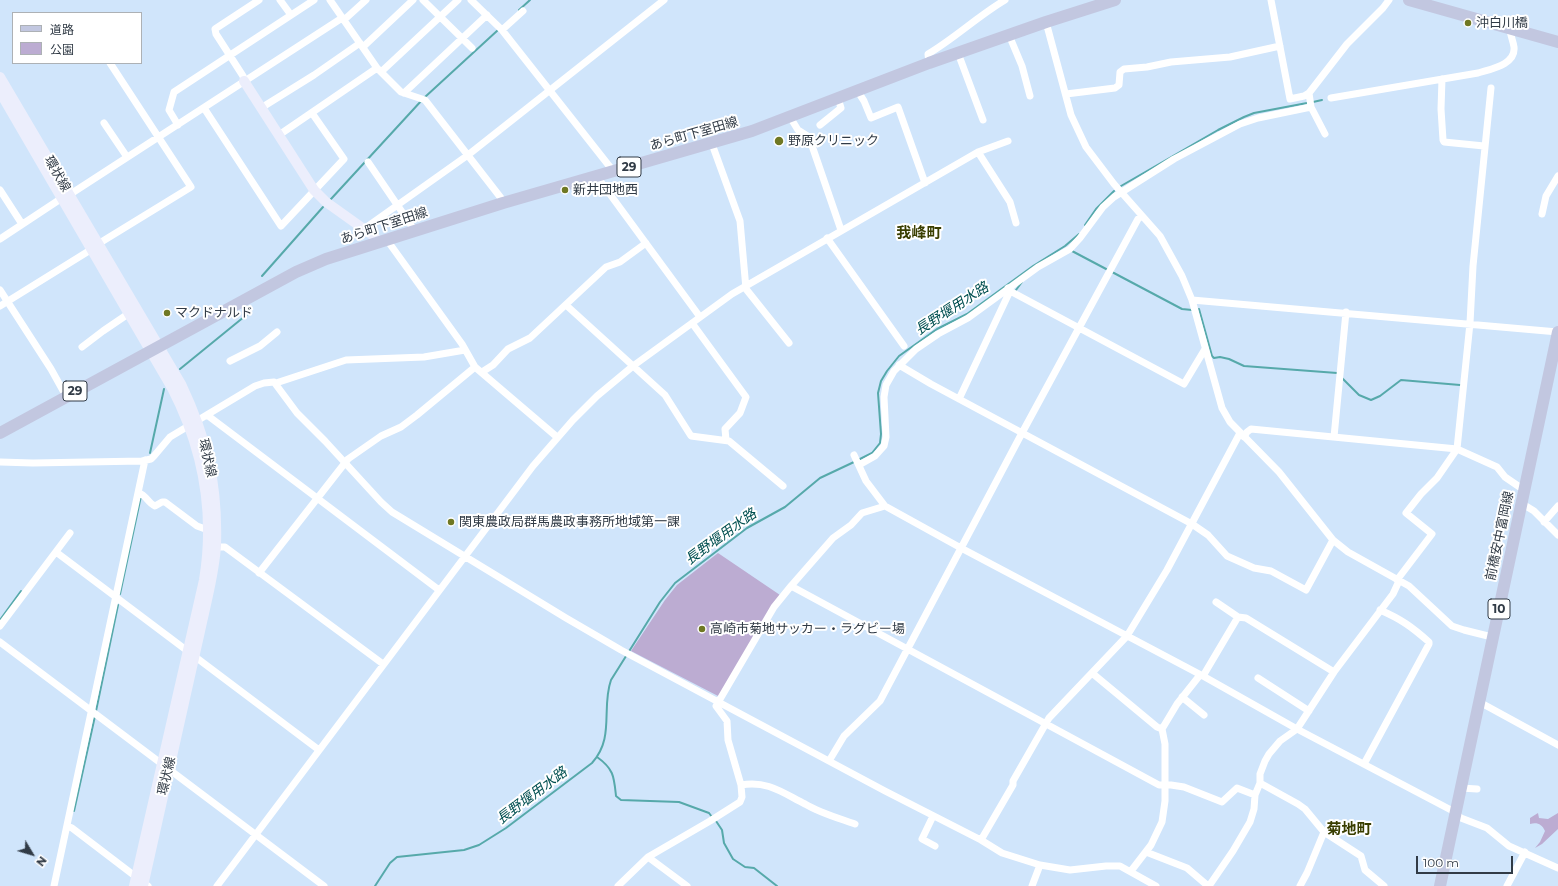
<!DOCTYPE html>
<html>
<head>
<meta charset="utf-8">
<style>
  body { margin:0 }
  #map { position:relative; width:1558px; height:886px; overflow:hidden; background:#d0e5fb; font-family:Montserrat,"Noto Sans JP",sans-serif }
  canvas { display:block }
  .legend { position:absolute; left:12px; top:12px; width:130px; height:52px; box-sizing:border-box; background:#fff; border:1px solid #adb1b5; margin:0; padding:5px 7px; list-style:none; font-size:12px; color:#313b46 }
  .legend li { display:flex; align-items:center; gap:8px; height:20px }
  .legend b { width:20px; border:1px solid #adb1b5 }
  .north { position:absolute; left:12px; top:834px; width:40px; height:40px; -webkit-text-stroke:3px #fff; paint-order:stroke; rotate:128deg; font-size:11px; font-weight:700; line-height:16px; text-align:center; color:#313b46 }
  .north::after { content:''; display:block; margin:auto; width:14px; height:18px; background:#313b46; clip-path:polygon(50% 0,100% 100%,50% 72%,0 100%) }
  .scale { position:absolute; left:1416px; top:856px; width:97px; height:18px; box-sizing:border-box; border:2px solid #313b46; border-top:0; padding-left:5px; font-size:12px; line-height:14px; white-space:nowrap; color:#313b46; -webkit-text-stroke:3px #fff; paint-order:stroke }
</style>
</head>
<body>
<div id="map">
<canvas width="1558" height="886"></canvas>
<ul class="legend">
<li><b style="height:5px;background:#c2c7e0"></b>道路</li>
<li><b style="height:11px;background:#bcacd2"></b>公園</li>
</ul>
<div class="north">N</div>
<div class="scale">100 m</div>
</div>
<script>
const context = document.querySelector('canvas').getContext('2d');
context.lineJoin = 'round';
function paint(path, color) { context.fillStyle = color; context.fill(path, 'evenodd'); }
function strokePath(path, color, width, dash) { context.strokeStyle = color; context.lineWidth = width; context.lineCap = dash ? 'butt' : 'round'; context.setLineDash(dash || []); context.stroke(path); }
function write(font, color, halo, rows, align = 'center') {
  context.font = font + ' Montserrat,"Noto Sans JP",sans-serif'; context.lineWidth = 4; context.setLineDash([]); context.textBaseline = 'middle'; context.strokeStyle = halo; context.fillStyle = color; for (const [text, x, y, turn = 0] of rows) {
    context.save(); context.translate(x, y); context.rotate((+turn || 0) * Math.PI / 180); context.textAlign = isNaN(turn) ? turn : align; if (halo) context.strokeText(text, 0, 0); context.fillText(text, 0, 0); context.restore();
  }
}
paint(new Path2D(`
  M718,553l62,42 -60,102 -89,-46 34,-51 12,-15z
  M1538,813l1,5 9,1 10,-6v16l-16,15 -7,4 5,-6 5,-11c-3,-7 -8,-9 -15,-7v-6z`), '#bcacd2');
strokePath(new Path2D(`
  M519,10l11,-10
  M425,97l73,-67
  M1313,102l9,-2
  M1121,186l97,-56 26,-13 10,-4 53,-10
  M331,199l91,-99
  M1085,225l11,-16 18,-18
  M1072,251l36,19
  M1112,272l70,37 10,1
  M262,276l61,-69
  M1016,290l6,-8
  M1199,309l13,47 2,2 6,-1 9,2 15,7 93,7
  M180,369l70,-57
  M1342,378l17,17 12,5 9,-4 21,-16 59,5
  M150,453l14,-64
  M858,460l14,-7 8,-10 1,-9 -3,-41 3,-12 6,-10 12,-15 38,-27 30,-15 66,-48 32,-20 14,-12
  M120,594l21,-98
  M0,620l21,-29
  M96,711l22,-106
  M597,757c17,12 17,20 19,39l5,4 58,2 30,11 3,4
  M74,811l21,-95
  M716,821l6,9 2,13 9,16 12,8 9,1 23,18
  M375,886l15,-23 7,-6 67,-7 15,-5 27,-17 86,-65c23,-25 9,-55 19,-83l49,-78 15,-19 72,-55 38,-21 35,-29 34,-16`), '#56a9aa', 2);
strokePath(new Path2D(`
  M280,0l11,15
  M330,0l47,68 24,24 24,8 76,98 2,5
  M423,0l49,48
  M471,0l31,30 108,137 2,5
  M1271,0l19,99 14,-3 5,-3 38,-49 36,-36 6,-8
  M344,20l22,-20
  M1046,22l25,93 15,32 28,37 46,52 22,40 10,24 30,108 8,14 49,50 54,68 15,12 61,34 43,40 12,4 28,7
  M502,30l21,-19
  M1009,35l13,31 8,30
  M363,47l50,-47
  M958,53l25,67
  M929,63l-1,-9c27,-16 50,-38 77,-54
  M381,72l77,-72
  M1442,79l-1,30 2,31 1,2 40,4
  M244,81l-1,-5 -27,-42 -1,-5 44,-29
  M857,90l7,11 7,17 27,-11 27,76
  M404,93l83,-78
  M1309,93l2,14 14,27
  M1066,94l49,-6 4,-3 1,-13 4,-3 23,-2 24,-5 59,-5 50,-11
  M1331,98l147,-25c12,-4 38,-8 36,-26 -1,-7 -4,-12 -4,-19
  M204,108l77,118 63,-67 -32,-46
  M261,108l53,-33 46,-32
  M790,117l8,13 11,7 32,93
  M104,123l23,34
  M178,125l-9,-15 5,-18 140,-92
  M820,125l21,-17 -3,-10
  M279,135l98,-67
  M712,144l28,77 6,68 43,54
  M978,152l32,50 6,21
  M368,162l47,69
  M599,176l2,6 99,135
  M0,190l22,34
  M69,195l273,-177
  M1542,214l4,-18 12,-20
  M364,230l4,-4 100,-71 196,-155
  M827,238l77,108
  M0,239l62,-41
  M387,240l75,104 13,23 82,70
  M98,244l93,-57 -81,-124
  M1008,288l2,3 174,93 21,-35
  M0,290l51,79 15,27
  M1192,300l366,32
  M566,305l99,90 26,41 38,5 54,45
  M0,306l92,-57
  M692,323l54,74 -6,16 -15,16 1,11
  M82,347l21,-16 25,-17
  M230,361l30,-15 17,-14
  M899,365l32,19 261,140 16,11 19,21 27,12 17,3 35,19 27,-50
  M482,372l11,-7 15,-16 22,-11 76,-71 14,-5 26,-19
  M276,383l70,-23 78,-3 41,-7
  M959,399l51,-108
  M207,415l232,175
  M1244,437l3,-5 4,-3 206,20 40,18 8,10 19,13
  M1334,437l12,-125
  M854,455l12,26 19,25 76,42 242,128 94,53 154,81 10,8 26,10 22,18 49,22
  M0,462l33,1 109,-2 9,-2 3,-3 16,-19 85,-51 9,-3 10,-1 23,31 28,28 56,61 11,10 174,106 55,32 264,141 96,49 21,13 38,12 30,5 36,-4h14l36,20
  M859,465l16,-9 9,-10 2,-9 -2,-40 2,-12 8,-14 22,-22 22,-15 30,-16 70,-51 32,-18 10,-11 23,-31 11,-10 60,-38 66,-35 18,-6 53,-11
  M139,493c7,2 9,10 16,13l7,-4h3l32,24 11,4
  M1521,503l13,8 24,24
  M1544,522l14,-16
  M216,547h9l158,117
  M56,552l263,198
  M259,573l89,-114 33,-23 20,-9 16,-12 58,-48
  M1397,580l35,-46 -26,-21 15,-19 16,-16 20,-29 13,-126 3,-57 18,-178
  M791,586l368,199h12l13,2 38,15 15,-14 18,7
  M1238,617l8,1 88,54
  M0,626l70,-93
  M0,642l324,244
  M1092,673l65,54 5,2
  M1203,676l35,-59 -22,-15
  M1258,678l51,33
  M1182,697l22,18
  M1479,703l4,1 75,41
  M829,761l15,-25 36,-35 142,-268 116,-214 3,-3
  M1364,764l65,-120v-2c-17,-15 -28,-23 -49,-32
  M1260,783l38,21 7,5 19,23 37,24 4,14 19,16
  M741,785c26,-5 42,8 64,19 15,9 33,14 50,20
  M1461,788l16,1
  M933,816l-11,23 13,7
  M67,826l5,2 76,58
  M981,840l32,-55v-4l36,-63 78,-82 40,-66 73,-137
  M1146,852l41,16 21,18
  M648,857l39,29
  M1131,871l20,-26 11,-23 3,-21v-57l-3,-15 15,-25 23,-29
  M54,886l91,-426
  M217,886l316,-420 40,-46 24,-24 36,-30 99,-72 246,-142 30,-11
  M618,886l30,-29 62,-36 30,-19 2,-5 -1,-12 -13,-45 -1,-19 -11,-15 58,-99 17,-21 42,-48 18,-13 11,-12 23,-7
  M1032,886l8,-21
  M1209,886l24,-35 17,-29 4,-13 1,-14 5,-12v-9l5,-13 4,-7 11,-13 17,-12 37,-57 59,-78 6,-13
  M1300,886l7,-13 17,-41
  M1507,886l18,-34`), '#fff', 7);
strokePath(new Path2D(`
  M0,77l181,307c26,55 37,100 35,161 -1,19 -5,37 -9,55l-64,286
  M244,81l70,109 12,12 49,35 3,5
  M0,92l172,296c31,60 43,125 32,192l-70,306`), '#eceefc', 10);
strokePath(new Path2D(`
  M1409,0l149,42
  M0,433l296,-161 30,-13 177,-56 249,-72 177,-68 117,-41 69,-22
  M1440,886l118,-554`), '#c2c7e0', 12);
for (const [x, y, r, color] of [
  [1468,23,4,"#6f7823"],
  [779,141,5,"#6f7823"],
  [565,190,4,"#6f7823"],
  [167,313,4,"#6f7823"],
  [451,522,4,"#6f7823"],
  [702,629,4,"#6f7823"]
]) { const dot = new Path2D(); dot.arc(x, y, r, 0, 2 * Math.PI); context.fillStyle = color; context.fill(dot); strokePath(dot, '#fff', 1.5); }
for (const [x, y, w] of [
  [629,167,24],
  [75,391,24],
  [1499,609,22]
]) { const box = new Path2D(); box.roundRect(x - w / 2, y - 10, w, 20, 3); context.fillStyle = '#fff'; context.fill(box); strokePath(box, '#313b46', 1); }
write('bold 12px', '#313b46', null, [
  ["29",629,167],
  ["29",75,391],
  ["10",1499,609]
]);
write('13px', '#313b46', '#fff', [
  ["沖白川橋",1476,23],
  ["野原クリニック",788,141],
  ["新井団地西",573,190],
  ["マクドナルド",175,313],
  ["関東農政局群馬農政事務所地域第一課",459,522],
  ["高崎市菊地サッカー・ラグビー場",710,629]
], 'left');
write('13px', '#313b46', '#fff', [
  ["あら町下室田線",694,134,-16],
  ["環状線",57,174,60],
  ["あら町下室田線",384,226,-18],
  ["環状線",207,458,77],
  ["前橋安中富岡線",1500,536,-78],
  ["環状線",167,776,-77]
]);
write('italic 14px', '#004f50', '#fff', [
  ["長野堰用水路",952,309,-33],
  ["長野堰用水路",721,537,-36],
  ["長野堰用水路",532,796,-37]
]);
write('bold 15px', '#393e00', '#fff', [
  ["我峰町",919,234],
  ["菊地町",1349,830]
]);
</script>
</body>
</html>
